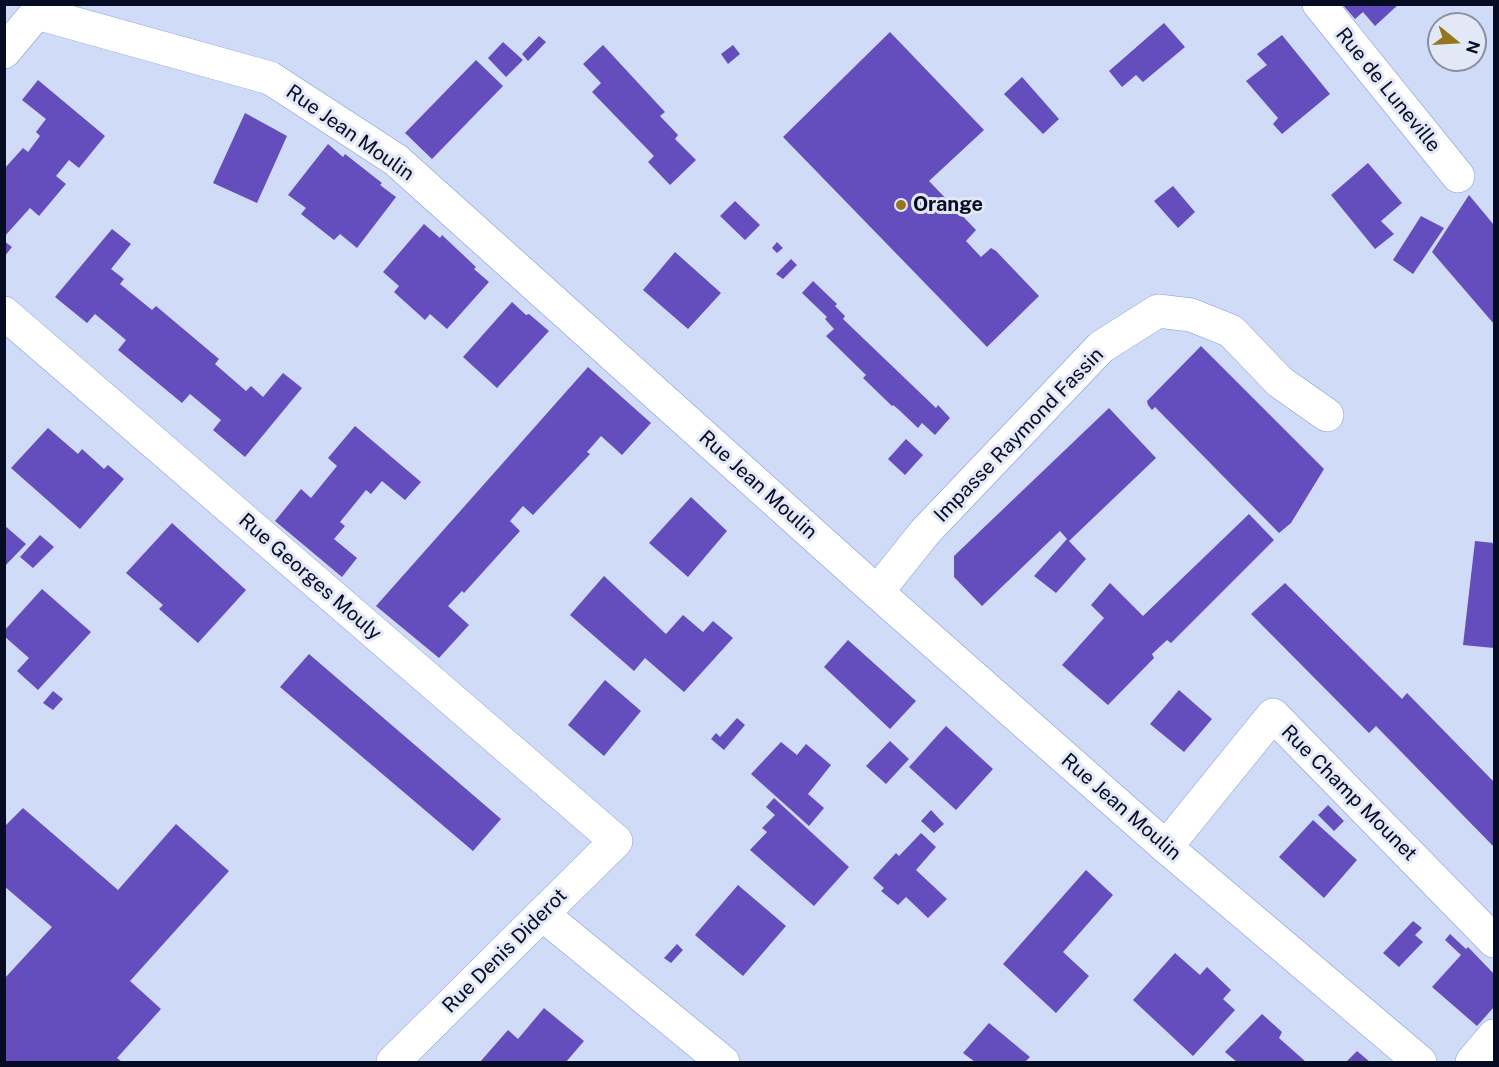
<!DOCTYPE html>
<html>
<head>
<meta charset="utf-8">
<style>
  body { margin:0 }
  #map { position:relative; width:1499px; height:1067px; overflow:hidden; background:#cfdbf7; font-family:"Public Sans",sans-serif }
  canvas { display:block }
  .frame { position:absolute; inset:0; border:6px solid #060c24; pointer-events:none }
  .north { position:absolute; left:1427px; top:12px; width:60px; height:60px; box-sizing:border-box; background:#e2e8f6; border:2px solid #8a90a2; border-radius:50%; rotate:108deg; font-size:16px; font-weight:700; line-height:24px; text-align:center; color:#060c24 }
  .north::after { content:''; display:block; margin:auto; width:21px; height:27px; background:#95761e; clip-path:polygon(50% 0,100% 100%,50% 72%,0 100%) }
</style>
</head>
<body>
<div id="map">
<canvas width="1499" height="1067"></canvas>
<div class="frame"></div>
<div class="north">N</div>
</div>
<script>
const context = document.querySelector('canvas').getContext('2d');
context.lineJoin = 'round';
function paint(path, color) { context.fillStyle = color; context.fill(path, 'evenodd'); }
function strokePath(path, color, width, dash) { context.strokeStyle = color; context.lineWidth = width; context.lineCap = dash ? 'butt' : 'round'; context.setLineDash(dash || []); context.stroke(path); }
function write(font, color, halo, rows, align = 'center') {
  context.font = font + ' "Public Sans",sans-serif'; context.lineWidth = 6; context.setLineDash([]); context.textBaseline = 'middle'; context.strokeStyle = halo; context.fillStyle = color; for (const [text, x, y, turn = 0] of rows) {
    context.save(); context.translate(x, y); context.rotate((+turn || 0) * Math.PI / 180); context.textAlign = isNaN(turn) ? turn : align; if (halo) context.strokeText(text, 0, 0); context.fillText(text, 0, 0); context.restore();
  }
}
paint(new Path2D(`
  M1342,4h57l-24,22 -12,-14 -8,7z
  M1164,23l21,24 -42,35 -7,-7 -14,12 -13,-16z
  M890,32l94,98 -55,51 47,49 -10,11 15,16 10,-9 5,3 43,45 -52,51 -204,-210z
  M1282,35l48,59 -48,40 -9,-10 5,-6 -32,-37 21,-16 -10,-11z
  M539,36l7,6 -18,19 -6,-7z
  M503,42l20,18 -17,17 -18,-19z
  M603,45l62,67 -5,4 18,19 -3,4 21,21 -26,25 -22,-23 6,-6 -62,-64 9,-9 -18,-19z
  M733,45l7,9 -12,10 -7,-10z
  M476,60l27,26 -71,73 -27,-26z
  M1022,77l37,42 -16,15 -39,-40z
  M38,80l67,56 -26,32 -10,-8 -13,16 10,8 -27,32 -9,-8 -26,29v-68l19,-21 5,4 12,-16 -4,-4 10,-13 -24,-19z
  M245,113l42,23 -30,67 -44,-20z
  M328,144l15,13 2,-3 37,29 -2,2 16,12 -39,51 -17,-14 -6,6 -33,-26 5,-6 -18,-13z
  M1368,163l34,40 -21,18 13,13 -19,15 -44,-54z
  M1173,186l22,26 -17,16 -24,-27z
  M1469,195l25,30v99l-62,-72z
  M735,201l25,24 -15,15 -25,-24z
  M1421,216l23,12 -31,46 -20,-14z
  M424,224l16,14 2,-3 34,32 -2,2 15,13 -42,47 -17,-15 -5,6 -31,-28 5,-6 -16,-14z
  M112,229l19,15 -20,25 13,10 -4,5 32,26 4,-4 63,53 -4,5 31,27 5,-5 12,11 20,-24 19,15 -57,69 -32,-27 8,-10 -31,-26 -8,9 -64,-53 8,-10 -31,-26 -8,9 -32,-26z
  M4,241l8,6 -8,10z
  M777,242l6,6 -6,5 -5,-5z
  M675,252l46,41 -33,36 -45,-39z
  M791,259l6,6 -14,14 -7,-5z
  M813,281l24,23 -2,2 10,10 -2,3 93,89 2,-3 12,13 -15,17 -13,-12 -4,5 -20,-19 -5,-4 -1,1 -29,-28 3,-3 -40,-39 8,-7 -9,-10 2,-2 -25,-24z
  M512,302l14,13 3,-1 20,17 -52,57 -34,-31z
  M1201,346l123,123 -33,54 -12,10 -124,-126 -3,3 -4,-5 -1,-4z
  M588,367l63,56 -29,32 -21,-19 -14,16 3,2 -57,61 -10,-9 -13,15 10,10 -56,62 -2,-2 -14,15 21,19 -30,33 -63,-52z
  M1109,408l47,50 -87,83 17,18 -30,34 -22,-17 33,-37 -7,-8 -78,75 -28,-29v-21z
  M355,426l66,56 -16,18 -23,-19 -11,13 -5,-4 -26,32 5,4 -11,13 23,19 -15,19 -67,-56 26,-32 10,9 26,-32 -9,-8z
  M48,428l30,26 4,-5 22,20 4,-4 16,14 -44,50 -69,-61z
  M906,439l17,16 -18,20 -17,-16z
  M691,497l36,34 -39,46 -39,-34z
  M1249,514l25,26 -103,103 -4,-3 -15,14 2,4 -46,47 -46,-40 42,-47 -13,-13 19,-22 33,33z
  M172,523l74,67 -48,53 -39,-34 4,-4 -37,-32z
  M4,525l22,19 -22,23z
  M40,535l14,12 -21,21 -13,-11z
  M1475,541l19,2v105l-31,-3z
  M604,576l62,58 17,-19 20,17 10,-11 20,17 -49,54 -39,-34 -11,13 -64,-56z
  M1285,583l117,116 5,-6 87,89 -1,64 -117,-120 -7,7 -118,-119z
  M42,589l49,43 -53,58 -21,-19 12,-13 -25,-22v-5z
  M848,640l68,61 -26,28 -66,-62z
  M309,654l192,165 -28,32 -193,-164z
  M605,680l36,31 -37,45 -36,-31z
  M1179,690l33,29 -28,33 -34,-28z
  M53,691l10,8 -10,11 -10,-7z
  M737,718l8,7 -21,25 -13,-11 5,-6 4,4z
  M946,726l47,43 -37,41 -47,-43z
  M890,741l19,18 -23,25 -20,-18z
  M781,742l16,13 9,-11 25,21 -23,29 16,14 -15,18 -58,-52z
  M774,798l75,69 -35,39 -64,-56 17,-18 -5,-4 13,-13 -9,-8z
  M1328,805l16,16 -10,10 -16,-16z
  M23,808l95,82 58,-66 53,47 -99,110 31,28 -44,49 5,4h-118v-83l48,-52 -48,-41v-59z
  M931,810l13,14 -10,9 -13,-12z
  M1313,820l44,40 -33,38 -45,-41z
  M921,833l15,14 -20,23 31,29 -19,19 -22,-21 -8,8 -17,-14 3,-3 -11,-10 23,-25 3,3z
  M1086,870l27,25 -50,57 26,24 -33,37 -53,-49z
  M738,885l48,41 -43,50 -48,-41z
  M1413,921l9,7 -7,7 8,7 -24,25 -16,-14z
  M1450,934l16,15 2,-2 26,27v33l-17,19 -45,-39 29,-32 -16,-15z
  M677,944l6,6 -12,13 -7,-5z
  M1175,953l25,22 7,-8 24,23 -8,9 12,11 -42,46 -60,-56z
  M544,1008l40,33 -18,21h-86l28,-32 10,9z
  M1262,1014l20,18 -3,6 27,24h-69l-12,-10z
  M989,1023l41,34 -5,5h-50l-12,-9z
  M1357,1051l13,11h-24z`), '#644dbd');
const minor = new Path2D(`
  M1319,4l139,172
  M37,13l233,65 126,82 481,432 289,255 254,215
  M4,52l40,-48
  M4,313l612,528 -223,221
  M877,592l48,-60 176,-185 57,-36 33,4 40,16 49,51 47,33
  M1166,847l107,-132 221,226
  M542,914l181,148
  M1472,1062l22,-26`);
strokePath(minor, '#819add', 34);
strokePath(minor, '#fff', 33);
for (const [x, y, r, color] of [
  [901,205,6,"#95761e"]
]) { const dot = new Path2D(); dot.arc(x, y, r, 0, 2 * Math.PI); context.fillStyle = color; context.fill(dot); strokePath(dot, '#e2e8f6', 2); }
write('20px', '#060c24', '#e2e8f6', [
  ["Rue de Luneville",1388,90,51],
  ["Rue Jean Moulin",350,133,35],
  ["Impasse Raymond Fassin",1019,435,-46],
  ["Rue Jean Moulin",758,485,42],
  ["Rue Georges Mouly",310,577,41],
  ["Rue Champ Mounet",1349,793,45],
  ["Rue Jean Moulin",1121,807,41],
  ["Rue Denis Diderot",505,951,-45]
]);
write('bold 20px', '#060c24', '#e2e8f6', [
  ["Orange",913,205]
], 'left');
</script>
</body>
</html>
